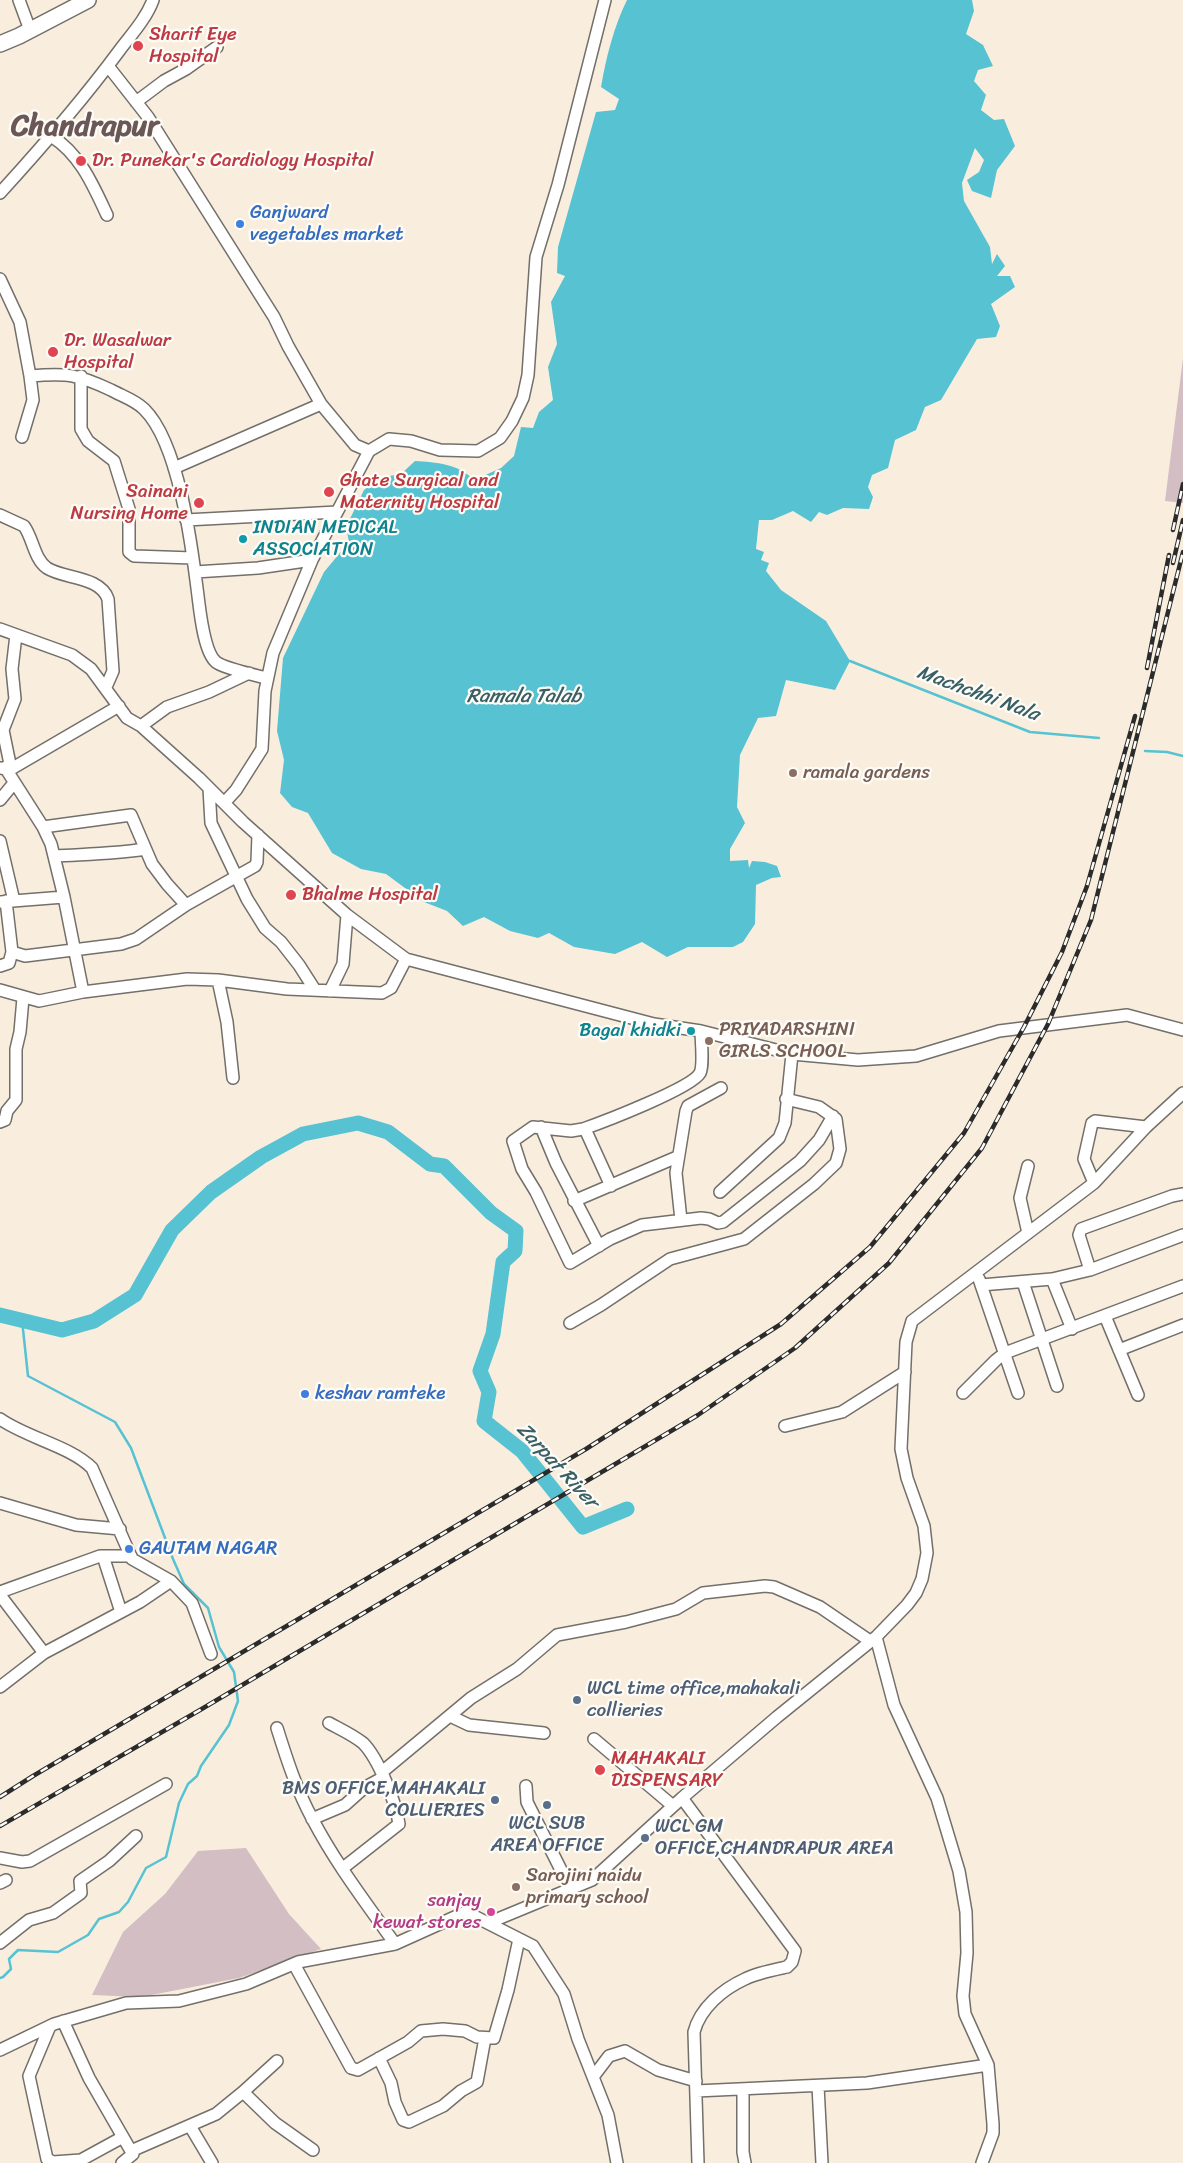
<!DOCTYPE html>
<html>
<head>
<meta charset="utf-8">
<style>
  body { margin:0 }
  canvas { display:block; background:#f9eede }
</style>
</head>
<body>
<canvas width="1183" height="2163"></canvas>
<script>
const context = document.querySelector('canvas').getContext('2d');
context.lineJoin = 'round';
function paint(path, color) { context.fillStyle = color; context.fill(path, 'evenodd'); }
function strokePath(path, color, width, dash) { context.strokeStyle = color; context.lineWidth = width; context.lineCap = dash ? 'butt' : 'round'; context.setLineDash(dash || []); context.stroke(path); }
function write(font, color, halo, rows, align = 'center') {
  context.font = font + ' Sriracha,sans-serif'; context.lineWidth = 4.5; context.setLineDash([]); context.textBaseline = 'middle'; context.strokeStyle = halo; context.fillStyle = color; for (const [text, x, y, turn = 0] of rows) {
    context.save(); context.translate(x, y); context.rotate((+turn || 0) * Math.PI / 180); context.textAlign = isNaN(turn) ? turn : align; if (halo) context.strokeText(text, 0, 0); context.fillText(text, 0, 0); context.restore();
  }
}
paint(new Path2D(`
  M1183,358v145l-18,-2z
  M246,1848l43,66 32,35 -82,29 -98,19 -49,-2 31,-63 42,-38 33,-43z`), '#d2bec3');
paint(new Path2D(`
  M627,0h345l2,11 -8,23 17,11 10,21 -15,4 -4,11 12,14 -5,15 13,10 10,-1 11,27 -18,24 -6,28 -19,-7 -5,-11 12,-8 5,-12 -9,-12 -13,35 2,18 26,46 2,17 5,-10 8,12 -8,10h13l5,11 -24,17 9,22 -4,11 -19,2 -36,61 -16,7 -9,23 -21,10 -7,28 -16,7 -4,12 5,10 -4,12 -26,-1 -16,7 -8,-3 -8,10 -18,-11 -21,9h-13l-3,29 8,3 -3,8 8,3 -3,8 15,19 45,31 24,40 -15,29 -49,-10 -10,36 -18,2 -18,37 -3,52 8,16 -15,26v12l18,-1 1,8 3,-7 13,1 12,4 4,11 -9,1 -16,7 -1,39 -12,18 -10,5h-45l-21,10 -25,-15 -27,12 -41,-7 -25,-14 -11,5 -28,-7 -26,-14 -21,9 -16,-15 -23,-9 -38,-28 -25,-5 -29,-16 -24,-40 -16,-6 -12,-14 4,-33 -7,-29 6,-73 41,-86 25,-30 -3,-15 18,-37 14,-12 23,-4 14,-13c21,1 44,3 59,19l27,-12 13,-12 7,-29 12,1 6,-16 14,-12 -5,-33 9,-23 -6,-42 14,-26 -8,-3 1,-26 38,-135 19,-2 4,-11 -18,-12c5,-29 13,-61 26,-87z`), '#57c2d2');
strokePath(new Path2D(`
  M850,661l180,71 69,6
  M1145,751l22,1 16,4
  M0,1978l3,-1 8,-8 -2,-10 9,-9 40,2 30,-17 11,-16 20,-7 9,-10 18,-34 20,-11 13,-54 9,-19 9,-8 4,-10 28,-41 9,-24 -4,-29 -15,-25 -11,-39 -24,-24 -11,-25 -42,-111 -16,-26 -87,-46 -6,-56`), '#57c2d2', 2.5);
strokePath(new Path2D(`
  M0,1315l62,15 32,-9 41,-26 37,-65 39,-38 50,-35 42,-23 55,-11 30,9 42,32 14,2 47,47 25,18 -1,20 -12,11 -10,72 -13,37 9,21 -5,29 38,30 61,76 44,-18`), '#57c2d2', 15);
const minor = new Path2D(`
  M19,0l11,30
  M108,66l40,51 126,200 14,29 33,58 34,41 14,6
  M136,102l28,-21 22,-12 31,-22
  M51,136c29,18 42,49 56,79
  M0,193c42,-46 82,-92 119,-142 12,-16 27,-32 34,-51
  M0,279l20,43 10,54 3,24 -11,37
  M30,376c37,-3 47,-2 81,14 11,6 24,10 33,19 35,34 48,138 54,187 2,16 6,56 18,66 7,6 39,13 50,16
  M81,376v53l7,12 26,20 15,48v43l5,4 59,2
  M174,468l147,-64
  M0,515l24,11c9,12 10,33 23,42 17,11 53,8 61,31l5,72 -7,16
  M186,520l151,-8
  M195,572l63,-4 54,-8
  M0,629l72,26 19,14 36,49 14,8 58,52 44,44 104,93 59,44 248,65 47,7 91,23 66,6 58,-4 83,-25 128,-16 56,15
  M141,726l26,-19 42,-15 40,-19
  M7,766l4,3 108,-63
  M0,768l6,1 37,58 8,17 13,53 19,95 -44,9 -39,-11
  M11,769l-8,-39 12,-31 -3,-30 4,-34
  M209,788l2,35 36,76 18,29 16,14 18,23 16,25
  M0,800l14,-17
  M224,803l12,-13 26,-41 3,-58 8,-38 39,-93 57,-109 20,-12 22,2 29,9 38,1 22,-13 12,-17 11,-23 5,-23 8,-118 22,-72 47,-185
  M43,827l88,-12 21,49 15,20 19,21
  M0,841l14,60
  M54,856c31,-2 61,-2 91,-7
  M6,901l6,51
  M0,902l64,-5
  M0,966l9,-3 3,-11 13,4 96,-12 15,-5 50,-34 69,-39 2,-4 1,-27
  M218,980l9,42 6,56
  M330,991l13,-27 4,-49
  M83,992l104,-13 31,1 69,9 95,4 9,-5 15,-29
  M701,1031c0,10 3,34 -1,42 -8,15 -97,49 -117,56l-12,2 -38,-4 -20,14 9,28 14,23 34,71 40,-24 32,-14 59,-7 8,1 9,4 5,-1 77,-61 19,-21 14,-24
  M0,1122l5,-2 2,-9 9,-11v-51l4,-17 3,-34
  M541,1127l15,36 43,83
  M585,1129l26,57
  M1094,1183l-10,-24 8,-36 3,-2 51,6
  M720,1192l59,-54 6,-15 7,-69
  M574,1201l103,-44
  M681,1220l-5,-47 10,-62 2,-5 33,-18
  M1028,1233l-8,-35 8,-32
  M1090,1270l-11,-35 2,-6 91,-33 11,-2
  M979,1279l39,114
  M1052,1279l20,50
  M1023,1282l34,104
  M981,1285l71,-6 38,-9 93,-35
  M1105,1316l33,79
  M570,1323l31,-18 69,-46 74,-20 70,-55 22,-21 4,-14 -4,-30 -17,-12 -33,-8
  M1119,1350l64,-25
  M963,1393l33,-33 9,-7 178,-67
  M0,1419c27,19 70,27 92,49l40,91 39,22 21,22 19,51
  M785,1426l57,-14 63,-40
  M0,1503l76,22 44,4
  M103,1556l18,56
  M0,1592l100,-36h31
  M0,1595l44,58
  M876,1637l18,68 43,93 22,73 7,41 1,41 -4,43 2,18 23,51 5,59v9l-11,30
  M0,1687l44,-34 96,-51 31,-21
  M450,1716l19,9 75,8
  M329,1723c11,6 24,12 34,20 15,15 33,59 36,81l-56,44
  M277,1728c10,32 20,63 36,92 23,44 54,84 82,124
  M594,1739l79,67
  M382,1772l89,-74 46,-29 40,-34 69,-13 50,-13 27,-16 62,-7 9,1 46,20 50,34
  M526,1786l1,16 44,88
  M682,1798l113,153 -3,11 -5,5c-14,3 -30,6 -42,12 -22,10 -45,29 -51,53l4,131
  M312,1819l33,-14 19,-17 20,-11
  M0,1858l22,4 8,-1 136,-77
  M0,1883l6,-3
  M488,1923l104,-43 90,-82 95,-81 99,-80 31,-32 9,-12 6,-14 5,-26 -3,-27 -17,-48 -6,-29 5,-107 6,-21 182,-138 52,-56 37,-34
  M0,1943l29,-23 24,-7 28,-20 -1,-12 29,-20 27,-25
  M294,1964l57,104 7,2 50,-28 13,-11 22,-2 22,2 12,6 17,1 14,-48 11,-51
  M63,2021l26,57 42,73 85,-37 27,-22 32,31 38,27
  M50,2026l-21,50 18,83 6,3 28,-2 42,-23
  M0,2050l54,-26 72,-21 53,-2 67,-17 52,-22 97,-18 71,-32 67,34 31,48 14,45 30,76 9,48
  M379,2058l12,25 4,19 8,18 6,2 34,-16 18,-15 16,-9 8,-44
  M593,2077l16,-21 16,-5 33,19 38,11
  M818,2086l4,77
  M743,2090v62l2,11
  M696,2091l171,-8 121,-18
  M243,2092l34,-31
  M190,2126l22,37
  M122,2163l11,-9`);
const major = new Path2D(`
  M0,44l19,-8 69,-36`);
strokePath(minor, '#736f6a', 14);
strokePath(major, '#736f6a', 18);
strokePath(minor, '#fff', 11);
strokePath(major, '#fff', 15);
const rail = new Path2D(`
  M1173,530l10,-46
  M1173,563l10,-43
  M1147,668l22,-113
  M0,1797l33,-21 553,-327 195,-125 89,-77 94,-114 60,-106 38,-75 25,-66 48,-170
  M0,1826l200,-116 498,-295 97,-67 94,-85 93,-115 66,-124 43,-104 92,-368`);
strokePath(rail, '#2b2b2b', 4.5);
strokePath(rail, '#fdfcf7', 2.5, [8]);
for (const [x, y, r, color] of [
  [138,46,6,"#e0444e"],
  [81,161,6,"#e0444e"],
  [240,224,5,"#3f7fe0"],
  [53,352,6,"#e0444e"],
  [329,492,6,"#e0444e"],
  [199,503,6,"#e0444e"],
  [243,539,5,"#0f9aa8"],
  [793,773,5,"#8d6e63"],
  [291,895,6,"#e0444e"],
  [691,1031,5,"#0f9aa8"],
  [709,1041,5,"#8d6e63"],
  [305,1394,5,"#3f7fe0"],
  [129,1549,5,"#3f7fe0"],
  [577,1700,5,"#5c6f8a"],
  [600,1770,6,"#e0444e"],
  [495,1800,5,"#5c6f8a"],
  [547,1805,5,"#5c6f8a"],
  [645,1838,5,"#5c6f8a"],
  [516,1887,5,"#8d6e63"],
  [491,1912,5,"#d1479c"]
]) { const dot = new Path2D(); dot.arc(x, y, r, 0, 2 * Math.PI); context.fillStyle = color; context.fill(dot); strokePath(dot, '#fdfcf7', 2); }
write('19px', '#be3a42', '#fdfcf7', [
  ["Sharif Eye",149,35],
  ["Hospital",149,57],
  ["Dr. Punekar's Cardiology Hospital",92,161],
  ["Dr. Wasalwar",64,341],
  ["Hospital",64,363],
  ["Ghate Surgical and",340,481],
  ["Maternity Hospital",340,503],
  ["Sainani",188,492,"right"],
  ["Nursing Home",188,514,"right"],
  ["Bhalme Hospital",302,895],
  ["MAHAKALI",611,1759],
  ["DISPENSARY",611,1781]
], 'left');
write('19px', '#366cbe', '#fdfcf7', [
  ["Ganjward",250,213],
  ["vegetables market",250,235],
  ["keshav ramteke",315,1394],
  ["GAUTAM NAGAR",139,1549]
], 'left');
write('19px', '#0d838f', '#fdfcf7', [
  ["INDIAN MEDICAL",253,528],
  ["ASSOCIATION",253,550],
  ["Bagal khidki",681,1031,"right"]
], 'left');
write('19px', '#785e54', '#fdfcf7', [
  ["ramala gardens",803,773],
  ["PRIYADARSHINI",719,1030],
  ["GIRLS SCHOOL",719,1052],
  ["Sarojini naidu",526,1876],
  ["primary school",526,1898]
], 'left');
write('19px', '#4e5e75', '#fdfcf7', [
  ["WCL time office,mahakali",587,1689],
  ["collieries",587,1711],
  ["BMS OFFICE,MAHAKALI",485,1789,"right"],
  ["COLLIERIES",485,1811,"right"],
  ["WCL SUB",547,1824,"center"],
  ["AREA OFFICE",547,1846,"center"],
  ["WCL GM",655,1827],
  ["OFFICE,CHANDRAPUR AREA",655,1849]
], 'left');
write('19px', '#b23c85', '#fdfcf7', [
  ["sanjay",481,1901],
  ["kewat stores",481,1923]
], 'right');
write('italic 20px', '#3a6065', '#fdfcf7', [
  ["Machchhi Nala",978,694,20],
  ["Ramala Talab",524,697],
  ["Zarpat River",557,1466,47]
]);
write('bold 29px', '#6b5756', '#fdfcf7', [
  ["Chandrapur",85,128]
]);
</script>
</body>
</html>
